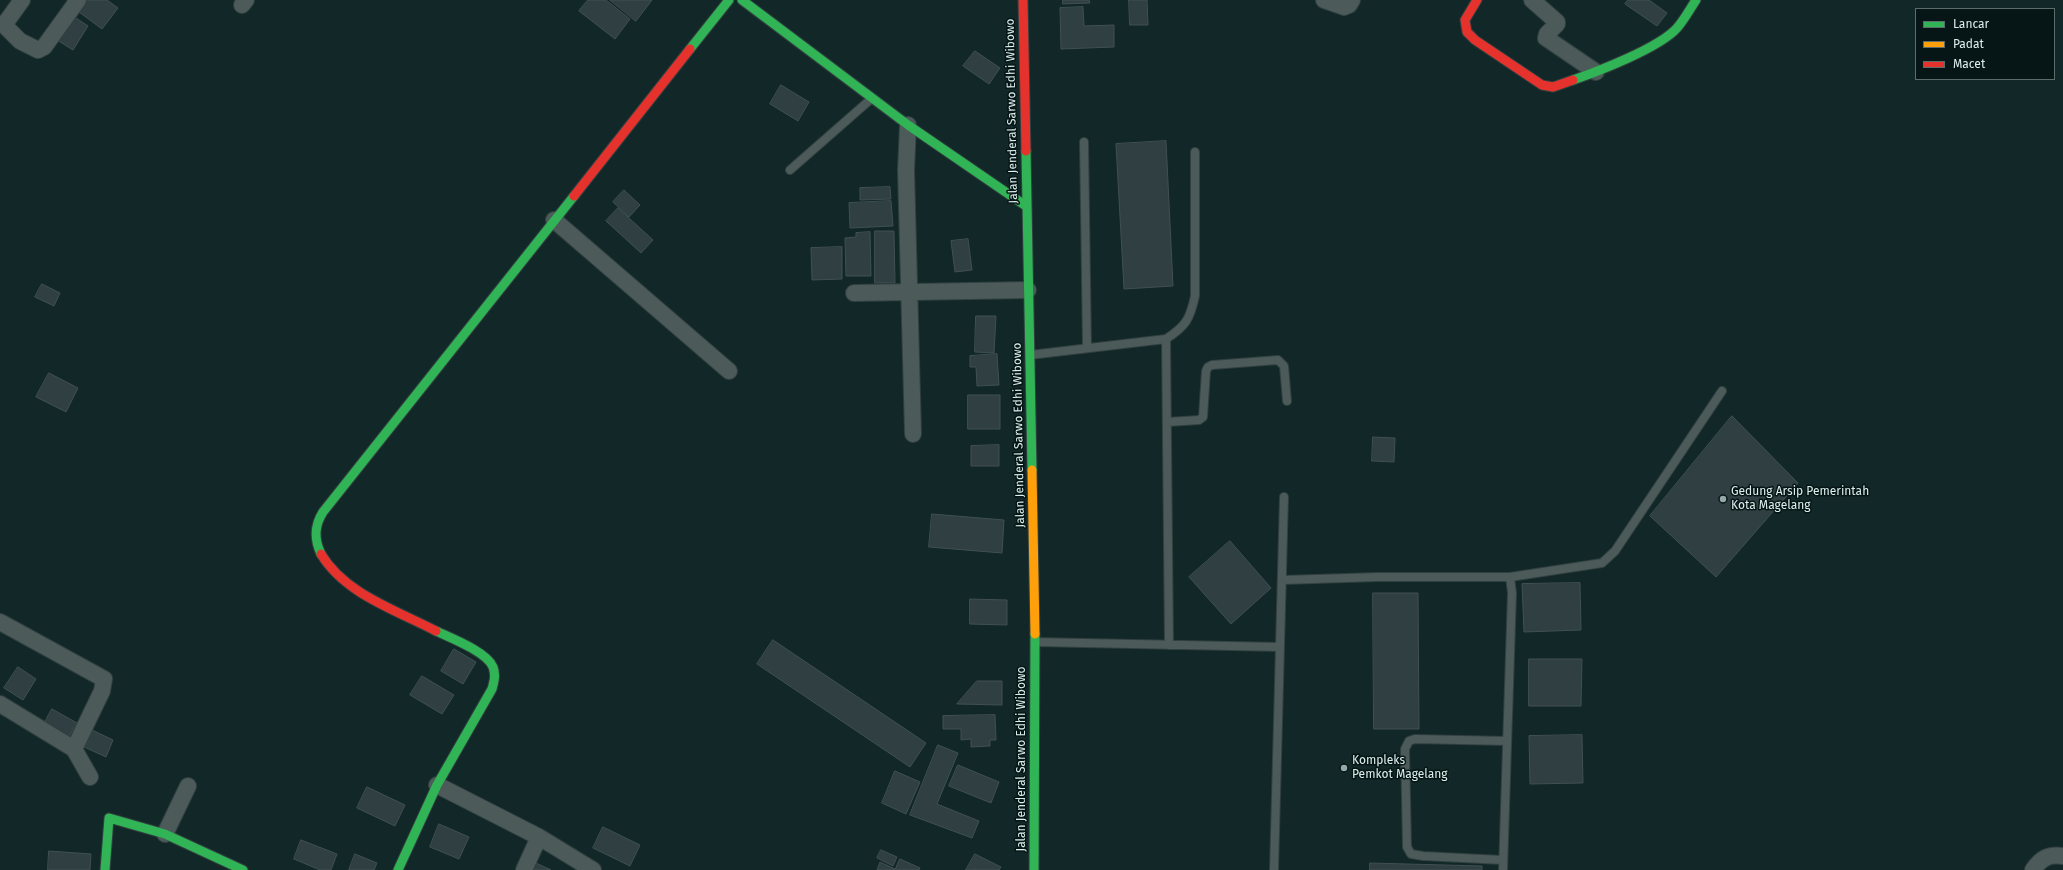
<!DOCTYPE html>
<html>
<head>
<meta charset="utf-8">
<style>
  body { margin:0 }
  #map { position:relative; width:2063px; height:870px; overflow:hidden; background:#122727; font-family:"Fira Sans",sans-serif }
  canvas { display:block }
  .legend { position:absolute; left:1915px; top:8px; width:140px; height:72px; box-sizing:border-box; background:#061515; border:1px solid #5b6c6b; margin:0; padding:5px 7px; list-style:none; font-size:12px; color:#dbefed }
  .legend li { display:flex; align-items:center; gap:8px; height:20px }
  .legend b { width:20px; border:1px solid #5b6c6b }
</style>
</head>
<body>
<div id="map">
<canvas width="2063" height="870"></canvas>
<ul class="legend">
<li><b style="height:5px;background:#30b455"></b>Lancar</li>
<li><b style="height:5px;background:#ff9f0a"></b>Padat</li>
<li><b style="height:5px;background:#e5322d"></b>Macet</li>
</ul>
</div>
<script>
const context = document.querySelector('canvas').getContext('2d');
context.lineJoin = 'round';
function paint(path, color) { context.fillStyle = color; context.fill(path, 'evenodd'); }
function strokePath(path, color, width, dash) { context.strokeStyle = color; context.lineWidth = width; context.lineCap = dash ? 'butt' : 'round'; context.setLineDash(dash || []); context.stroke(path); }
function write(font, color, halo, rows, align = 'center') {
  context.font = font + ' "Fira Sans",sans-serif'; context.lineWidth = 3; context.setLineDash([]); context.textBaseline = 'middle'; context.strokeStyle = halo; context.fillStyle = color; for (const [text, x, y, turn = 0] of rows) {
    context.save(); context.translate(x, y); context.rotate((+turn || 0) * Math.PI / 180); context.textAlign = isNaN(turn) ? turn : align; if (halo) context.strokeText(text, 0, 0); context.fillText(text, 0, 0); context.restore();
  }
}
const building = new Path2D(`
  M88,0h19l11,8 -16,21 -23,-17z
  M588,0h18l24,19 -15,20 -36,-28z
  M610,0h42l-16,21z
  M1063,0h26l1,3 -27,1z
  M1129,0h18l1,25h-18z
  M1628,0h21l18,13 -10,13 -32,-22z
  M1083,7l1,19 30,-1v22l-53,2 -1,-41z
  M73,16l15,10 -15,24 -16,-10z
  M975,51l25,17 -11,16 -26,-18z
  M781,85l28,17 -11,19 -28,-17z
  M1166,141l7,145 -49,3 -8,-145z
  M890,187l1,12 -31,1v-12z
  M624,190l16,15 -11,12 -16,-15z
  M891,201l2,25 -43,2 -1,-25z
  M618,208l35,32 -12,13 -35,-32z
  M875,231h19l1,52h-20z
  M870,232l1,44h-25l-1,-38 11,-1v-4z
  M968,239l4,31 -17,2 -4,-31z
  M842,247v32l-30,1 -1,-32z
  M42,284l18,9 -6,13 -19,-9z
  M976,316h20l-2,37 -19,-1z
  M997,354l2,31 -22,1 -1,-19h-6v-11z
  M49,373l29,15 -12,24 -30,-15z
  M968,395h32v34h-32z
  M1732,416l66,67 -82,94 -66,-61z
  M1373,437l22,1 -1,24 -22,-1z
  M999,445v21h-28v-20z
  M932,514l72,6 -2,33 -73,-6z
  M1230,541l41,47 -40,36 -42,-47z
  M1580,583l1,47 -57,2 -2,-48z
  M1373,593h45l1,136h-45z
  M970,599l37,1v25l-37,-1z
  M773,640l153,103 -16,24 -153,-103z
  M454,649l22,13 -13,22 -22,-13z
  M1529,659h53l-1,47h-52z
  M18,667l18,12 -13,21 -19,-12z
  M422,676l32,19 -12,19 -32,-19z
  M977,681h25v24l-45,-1z
  M52,709l25,14 -10,17 -24,-14z
  M995,715l1,25h-6v6l-19,1v-8l-10,1v-11h-18v-13z
  M90,729l23,11 -7,17 -24,-11z
  M1582,735l1,48 -53,1 -1,-48z
  M938,745l20,8 -21,51 42,17 -7,17 -62,-23z
  M958,765l41,17 -8,21 -42,-17z
  M895,771l25,11 -14,32 -24,-11z
  M367,787l38,18 -10,21 -38,-18z
  M439,824l30,13 -10,22 -29,-12z
  M603,827l37,18 -10,21 -37,-18z
  M301,840l36,14 -6,16h-11l-26,-11z
  M881,850l16,7 -4,9 -16,-8z
  M49,851l42,3 -1,16h-42z
  M355,854l22,9 -3,7h-25z
  M975,854l26,13 -2,3h-33z
  M900,859l20,9 -1,2h-42l3,-8 15,7z
  M536,863l15,7h-18z
  M1370,863l112,3v4h-112z`);
paint(building, '#303f42');
strokePath(building, '#415052', 1);
const lane = new Path2D(`
  M1084,142l3,206
  M790,170l81,-71
  M1166,339c20,-13 24,-20 29,-43v-144
  M1030,355l136,-16 3,306
  M1167,422l32,-2 4,-3 3,-46 2,-4 4,-2 66,-5 6,6 3,35
  M1510,577l92,-14 13,-12 107,-160
  M1283,580l95,-3h132l2,16 -9,277
  M1035,642l245,5
  M1502,860l-79,-4 -12,-2 -4,-7 -2,-98 4,-8 6,-2 92,2
  M1274,870l10,-373`);
const street = new Path2D(`
  M22,0l-18,25 16,16 18,9 6,-3 34,-47
  M1324,0l20,7 5,-2 3,-5
  M1532,0l25,22v2l-10,10 -1,4 50,34
  M242,5l4,-5
  M908,125l-2,45 7,264
  M554,220l175,151
  M854,293l174,-3
  M0,622l104,57 -2,12 -28,58
  M0,704l74,45 16,28
  M437,785l102,52 54,33
  M165,834l23,-48
  M524,870l15,-33
  M2033,870c8,-12 16,-16 30,-14`);
const fast = new Path2D(`
  M742,0l166,125 118,81
  M690,49l39,-49
  M1573,80c26,-9 86,-32 104,-52 7,-8 13,-19 19,-28
  M1026,151l6,319
  M321,554c-7,-15 -7,-28 2,-42l251,-316
  M105,870l4,-52 56,16 78,36
  M398,870l39,-85 55,-96c2,-7 4,-14 1,-22 -6,-15 -42,-29 -57,-36
  M1034,870l1,-236`);
const slow = new Path2D(`
  M1032,470l3,164`);
const jam = new Path2D(`
  M1023,0l3,151
  M1477,0l-12,20 2,12 8,8 67,45 11,2 20,-7
  M574,196l116,-147
  M321,554c24,40 75,56 115,77`);
strokePath(lane, '#314040', 10);
strokePath(street, '#314040', 18);
strokePath(fast, '#314040', 11);
strokePath(slow, '#314040', 11);
strokePath(jam, '#314040', 11);
strokePath(lane, '#4c5a5a', 8);
strokePath(street, '#4c5a5a', 16);
strokePath(fast, '#30b455', 9);
strokePath(slow, '#ff9f0a', 9);
strokePath(jam, '#e5322d', 9);
for (const [x, y, r, color] of [
  [1723,499,4,"#95a9a8"],
  [1344,768,4,"#95a9a8"]
]) { const dot = new Path2D(); dot.arc(x, y, r, 0, 2 * Math.PI); context.fillStyle = color; context.fill(dot); strokePath(dot, '#061515', 1.5); }
write('12px', '#dbefed', '#061515', [
  ["Jalan Jenderal Sarwo Edhi Wibowo",1012,111,-91],
  ["Jalan Jenderal Sarwo Edhi Wibowo",1019,435,-91],
  ["Jalan Jenderal Sarwo Edhi Wibowo",1022,759,-90]
]);
write('12px', '#dbefed', '#061515', [
  ["Gedung Arsip Pemerintah",1731,492],
  ["Kota Magelang",1731,506],
  ["Kompleks",1352,761],
  ["Pemkot Magelang",1352,775]
], 'left');
</script>
</body>
</html>
